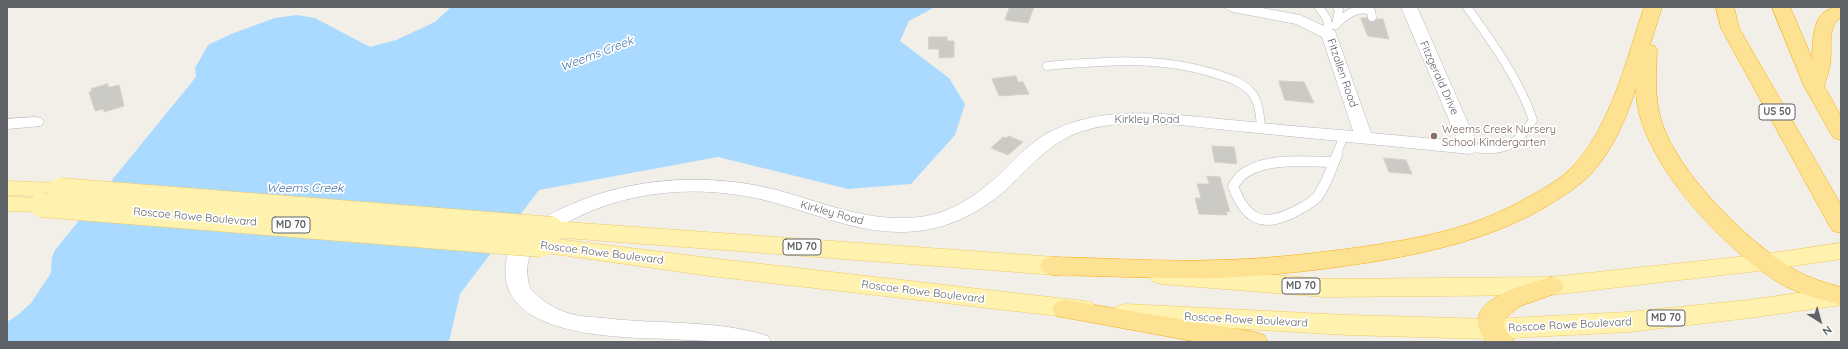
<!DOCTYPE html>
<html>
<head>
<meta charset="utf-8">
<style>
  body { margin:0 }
  #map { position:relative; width:1848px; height:349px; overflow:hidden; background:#f1efe8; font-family:Quicksand,sans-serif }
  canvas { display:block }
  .frame { position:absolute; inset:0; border:8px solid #5f6368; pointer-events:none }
  .north { position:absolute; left:1800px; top:301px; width:40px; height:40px; -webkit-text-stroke:3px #fff; paint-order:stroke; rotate:143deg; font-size:11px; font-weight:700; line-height:16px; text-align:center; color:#5f6368 }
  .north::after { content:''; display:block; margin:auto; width:14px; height:18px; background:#5f6368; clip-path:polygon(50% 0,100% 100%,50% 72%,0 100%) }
</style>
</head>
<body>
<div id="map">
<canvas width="1848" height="349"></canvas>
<div class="frame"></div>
<div class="north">N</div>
</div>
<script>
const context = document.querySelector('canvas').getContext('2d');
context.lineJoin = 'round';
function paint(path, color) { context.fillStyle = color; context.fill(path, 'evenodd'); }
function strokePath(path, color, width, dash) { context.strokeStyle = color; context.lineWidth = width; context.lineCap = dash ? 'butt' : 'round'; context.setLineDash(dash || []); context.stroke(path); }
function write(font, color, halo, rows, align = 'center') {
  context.font = font + ' Quicksand,sans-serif'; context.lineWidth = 3.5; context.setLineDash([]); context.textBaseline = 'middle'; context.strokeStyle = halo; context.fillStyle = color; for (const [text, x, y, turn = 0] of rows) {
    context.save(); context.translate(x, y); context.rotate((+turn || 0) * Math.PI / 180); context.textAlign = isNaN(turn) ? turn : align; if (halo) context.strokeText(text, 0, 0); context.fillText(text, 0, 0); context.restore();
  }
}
paint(new Path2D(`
  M451,7h484l-26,14 -9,20 49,37 16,26 -10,31 -44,49 -63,5 -130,-32 -179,33 -79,104 -11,48h-442v-20l12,-8 12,-11 20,-30 1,-16 3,-7 141,-173 -1,-9 13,-23 23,-11 44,-16 22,-3 18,3 55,29 26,-7 39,-18z`), '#aadaff');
const building = new Path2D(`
  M1010,7h24l-6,16 -23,-3z
  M1361,18h6l6,4 4,-3h6l6,20 -21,-3z
  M929,37h18v4h7v16l-15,1v-9h-10z
  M1016,76l2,6h5l6,12 -30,2 -7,-17z
  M1279,81l25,1 10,21 -29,-3z
  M108,84v3h3l8,-2 5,21 -20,6v-3l-9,2 -6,-19h3l-1,-3z
  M1009,136l14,6 -15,13 -17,-7 12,-11 3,1z
  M1212,146l22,1 3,17 -22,-2z
  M1384,158l22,2 6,14 -23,-2z
  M1207,176l13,1 10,35 -4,-1 1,4 -28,-1 -4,-16h6l-4,-14h12z`);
paint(building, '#cccac5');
strokePath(building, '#d6d1c6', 1);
const serviceFar1 = new Path2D(`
  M1319,7l8,12 2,15
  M1467,7c25,35 52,72 66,113 -18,29 -30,31 -63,28
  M1335,25c11,-10 21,-19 36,-14l1,6
  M1336,25l3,-15 -2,-3
  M1047,66c57,-5 114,-10 169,8 13,4 26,8 35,18 8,9 9,24 10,35
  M1336,156l8,-21`);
const service = new Path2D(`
  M1333,162c-28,0 -62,-5 -87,10 -6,3 -9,9 -13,14 12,32 28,43 61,26 7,-4 17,-8 23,-15 9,-11 14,-28 20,-42`);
const minor = new Path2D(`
  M1225,7h32l43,8 35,16 36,102 87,8 -57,-134h16l62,141 -3,4 -6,2c-74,-7 -148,-15 -222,-22 -49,-4 -117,-17 -165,-1 -32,10 -50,33 -73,55 -26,24 -57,41 -92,45 -51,6 -98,-16 -146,-29 -69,-19 -149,-13 -211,24 -26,15 -40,31 -31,62 9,11 23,20 35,24 12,5 27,5 39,6 55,7 111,1 164,18l3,6c-34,0 -69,-1 -103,-3 -49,-2 -173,-1 -162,-77 6,-35 60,-57 90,-67 57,-19 122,-20 181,-5 47,13 92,33 143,27 33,-4 60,-24 84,-47 16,-16 31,-32 52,-41 54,-25 118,-14 175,-9 41,4 81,8 122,11l-31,-94 -26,-13 -63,-12 -5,-2z
  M35,117l6,1 3,4 -3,4 -34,3v-10z`);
const primary = new Path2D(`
  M7,181l53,2 8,2 3,5 -3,5 -8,2 -53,-2z
  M7,197l35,1 8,2 3,5 -3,5 -8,2 -35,-1z
  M552,221l517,37 9,3 3,6 -3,6 -9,3 -517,-39 -8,-2 -4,-6 4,-6z
  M541,237l169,21 374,43 9,2 4,7 -4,7 -9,2 -374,-43 -177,-25 -4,-6 4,-6z
  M1841,243v16l-75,11 -215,25 -226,2 -164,-13 -9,-3 -3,-6 3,-6 9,-3 164,13 226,-2 215,-23z
  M1841,287v18l-92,13 -121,14 -137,7 -144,-4 -221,-13 -9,-2 -4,-7 4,-7 9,-2 221,11 144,4 137,-7 121,-12z`);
const motorway = new Path2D(`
  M1644,7h18l-12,38 5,1 2,4c-1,25 -3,48 5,73 17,51 86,120 133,147 15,8 30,13 46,17v18c-22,-6 -46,-12 -65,-24 -55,-35 -141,-125 -140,-193 -10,31 -23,62 -46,87 -14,14 -32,24 -48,34 -53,30 -111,43 -170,53 -51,8 -103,14 -155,16 -54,1 -110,-2 -165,-3l-9,-3 -3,-6 3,-6 9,-3c55,1 111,5 166,3 50,-1 100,-7 150,-14 58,-9 105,-18 157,-47 18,-10 37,-20 50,-35 36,-40 52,-106 69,-157z
  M1716,7h18l5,21 102,177v28l-8,-2 -4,-6 -108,-197z
  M1772,7h18l22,51c1,-21 0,-51 29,-51v10c-15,11 -8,31 -11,47 -1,8 -4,15 -6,22l17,30v24l-7,-2 -3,-4 -27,-48z
  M1551,277l9,3 4,6 -4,6 -40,14 -15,12 -1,9 11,15h-28c-34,-41 37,-57 64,-65z
  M1065,300l190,32 9,3 4,7h-70l-142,-26 -4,-7 4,-7z`);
strokePath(serviceFar1, '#b5b8bc', 9);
strokePath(service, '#b5b8bc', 11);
strokePath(minor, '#b5b8bc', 1);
strokePath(primary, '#f2c960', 1);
strokePath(motorway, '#f9ab00', 1);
strokePath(serviceFar1, '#fff', 8);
strokePath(service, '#fff', 10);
paint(minor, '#fff');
paint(primary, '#fff2af');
paint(motorway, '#fde293');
const primaryBridge = new Path2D(`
  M60,190l492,39
  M42,205l499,40`);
strokePath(primaryBridge, '#f2c960', 25, []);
strokePath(primaryBridge, '#fff2af', 24);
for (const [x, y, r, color] of [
  [1434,136,4,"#8d6e63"]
]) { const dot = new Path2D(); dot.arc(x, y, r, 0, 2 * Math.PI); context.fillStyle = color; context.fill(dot); strokePath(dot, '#fff', 1.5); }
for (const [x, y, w] of [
  [1777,112,36],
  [291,225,38],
  [802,247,38],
  [1301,286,38],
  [1666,318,38]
]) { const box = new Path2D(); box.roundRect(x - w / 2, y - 8, w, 16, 3); context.fillStyle = '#fff'; context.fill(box); strokePath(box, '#5f6368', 1); }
write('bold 10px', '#5f6368', null, [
  ["US 50",1777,112],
  ["MD 70",291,225],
  ["MD 70",802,247],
  ["MD 70",1301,286],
  ["MD 70",1666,318]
]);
write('11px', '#5f6368', '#fff', [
  ["Fitzallen Road",1342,73,71],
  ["Fitzgerald Drive",1439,78,66],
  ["Kirkley Road",1147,120],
  ["Kirkley Road",832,213,15],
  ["Roscoe Rowe Boulevard",195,217,5],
  ["Roscoe Rowe Boulevard",602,253,7],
  ["Roscoe Rowe Boulevard",923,292,7],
  ["Roscoe Rowe Boulevard",1246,320,3],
  ["Roscoe Rowe Boulevard",1570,325,-3]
]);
write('11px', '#785e54', '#fff', [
  ["Weems Creek Nursery",1442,130],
  ["School Kindergarten",1442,143]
], 'left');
write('italic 12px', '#4174aa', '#fff', [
  ["Weems Creek",597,54,-21],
  ["Weems Creek",305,188]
]);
</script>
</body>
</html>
